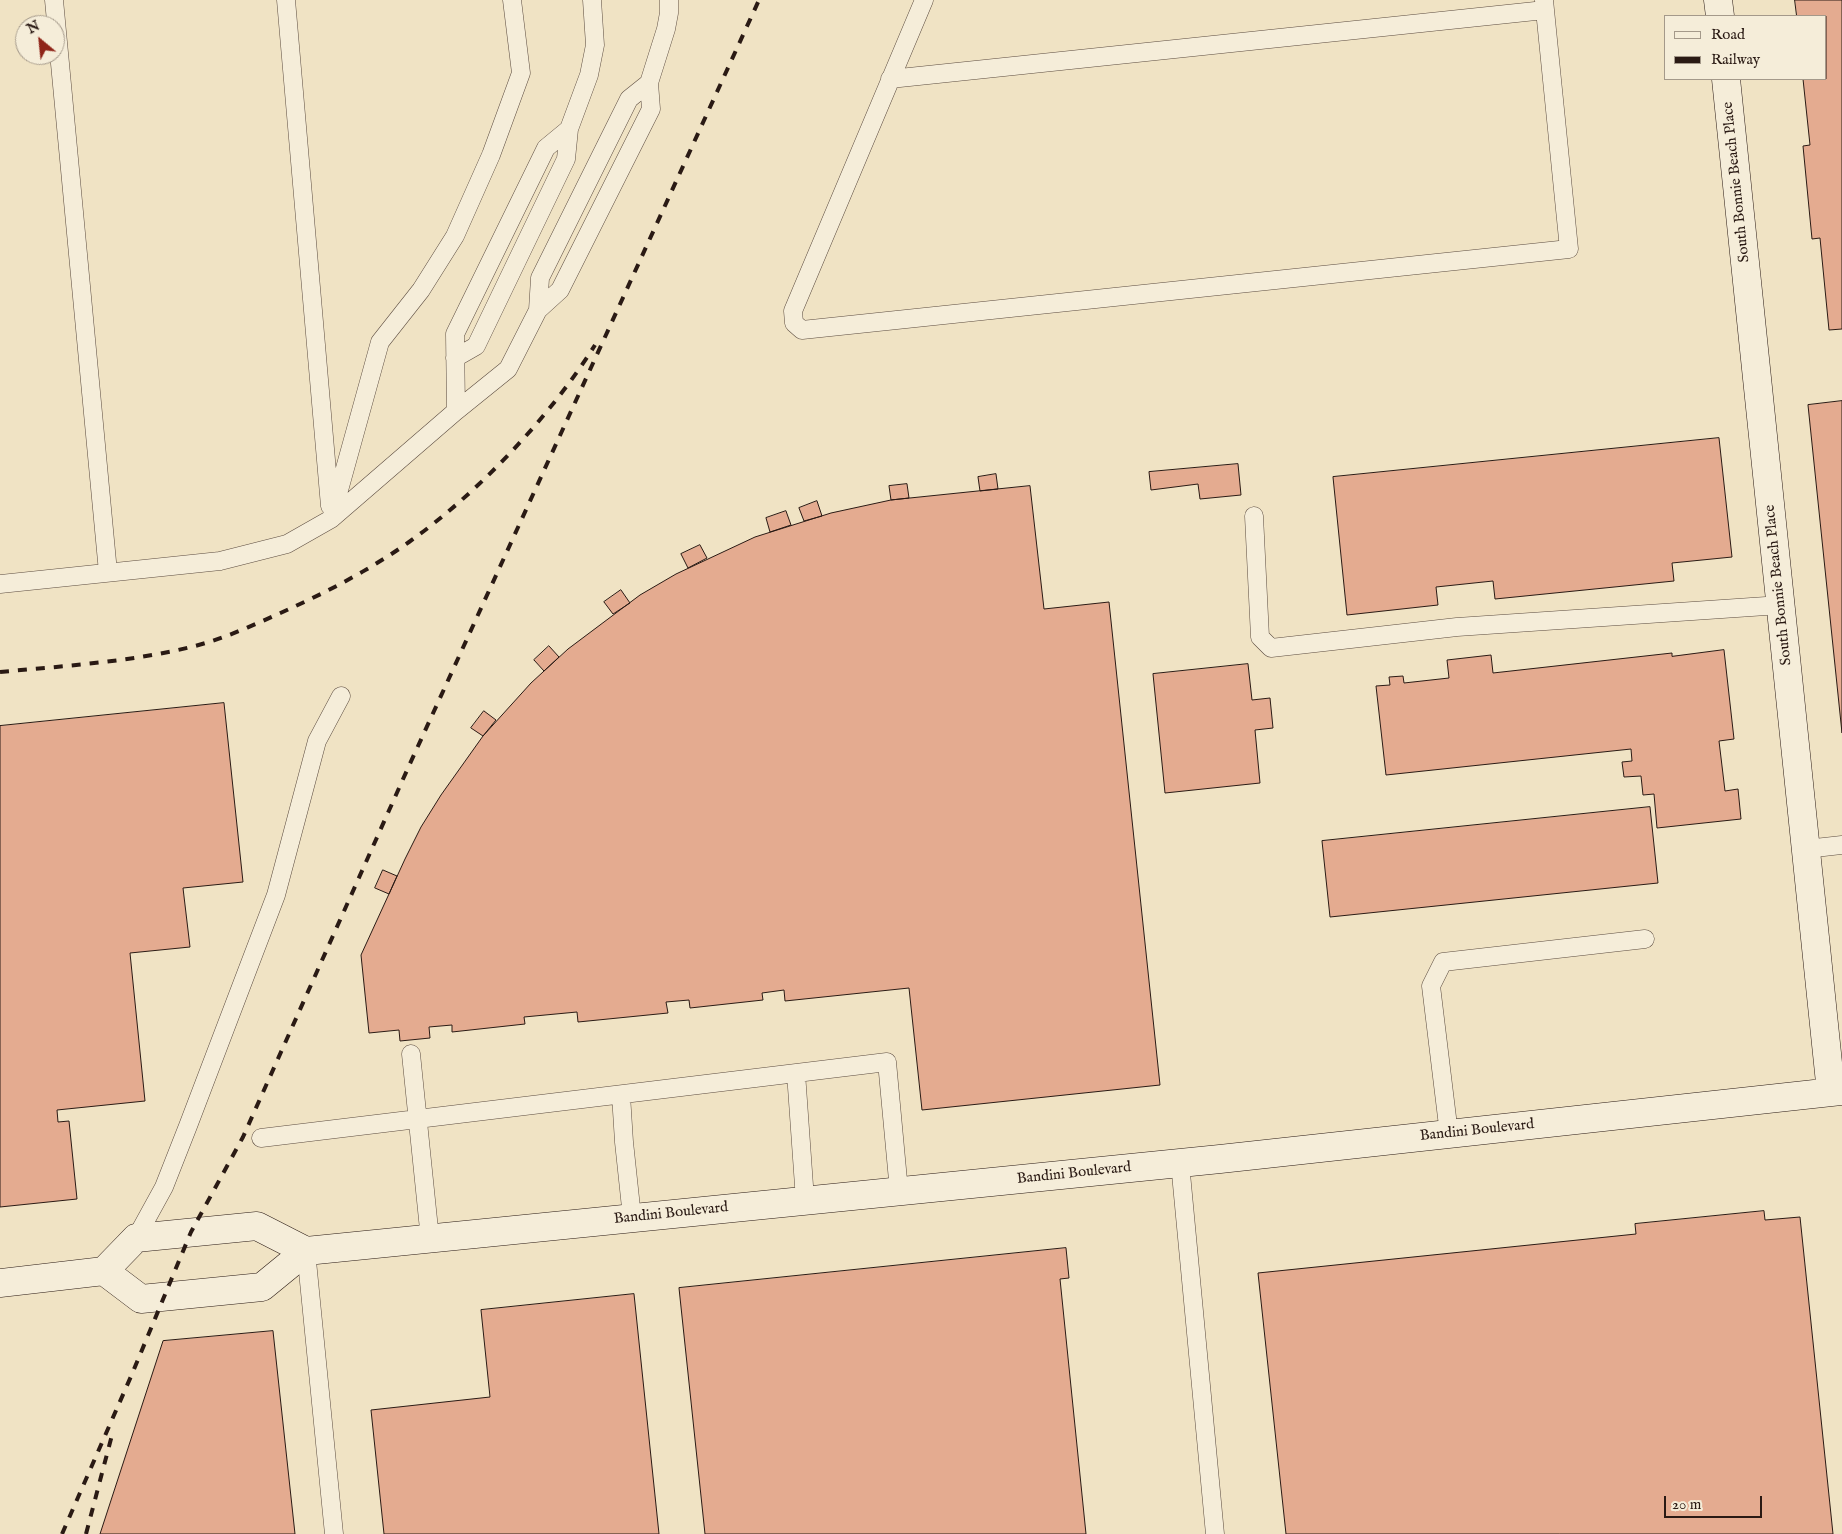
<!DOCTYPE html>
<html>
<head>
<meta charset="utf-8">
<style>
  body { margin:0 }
  #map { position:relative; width:1842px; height:1534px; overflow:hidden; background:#f0e3c4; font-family:"IM FELL English",serif }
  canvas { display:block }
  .legend { position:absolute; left:1664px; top:15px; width:162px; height:65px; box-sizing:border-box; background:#f5edd9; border:1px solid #a4998a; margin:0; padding:6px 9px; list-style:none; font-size:15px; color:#2a1a14 }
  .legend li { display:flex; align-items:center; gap:10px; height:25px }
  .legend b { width:25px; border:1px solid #a4998a }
  .north { position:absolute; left:15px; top:15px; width:50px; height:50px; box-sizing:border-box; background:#f5edd9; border:1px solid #a4998a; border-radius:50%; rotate:332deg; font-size:14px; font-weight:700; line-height:20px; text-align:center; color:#2a1a14 }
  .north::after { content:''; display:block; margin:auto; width:18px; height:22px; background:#8f2418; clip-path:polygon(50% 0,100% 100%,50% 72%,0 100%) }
  .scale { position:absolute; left:1664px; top:1496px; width:98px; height:22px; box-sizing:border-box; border:2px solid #2a1a14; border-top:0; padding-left:6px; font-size:15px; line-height:18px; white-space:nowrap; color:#2a1a14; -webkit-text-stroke:4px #f5edd9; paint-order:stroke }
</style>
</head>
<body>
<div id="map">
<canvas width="1842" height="1534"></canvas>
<ul class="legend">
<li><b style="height:6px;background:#f5edd9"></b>Road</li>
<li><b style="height:6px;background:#2a1a14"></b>Railway</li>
</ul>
<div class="north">N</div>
<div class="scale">20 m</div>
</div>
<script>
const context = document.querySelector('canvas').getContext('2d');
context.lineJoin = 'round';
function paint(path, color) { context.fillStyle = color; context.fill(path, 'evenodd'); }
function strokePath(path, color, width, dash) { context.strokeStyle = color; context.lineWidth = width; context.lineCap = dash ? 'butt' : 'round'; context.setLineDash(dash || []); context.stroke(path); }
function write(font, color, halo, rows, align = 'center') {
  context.font = font + ' "IM FELL English",serif'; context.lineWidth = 4; context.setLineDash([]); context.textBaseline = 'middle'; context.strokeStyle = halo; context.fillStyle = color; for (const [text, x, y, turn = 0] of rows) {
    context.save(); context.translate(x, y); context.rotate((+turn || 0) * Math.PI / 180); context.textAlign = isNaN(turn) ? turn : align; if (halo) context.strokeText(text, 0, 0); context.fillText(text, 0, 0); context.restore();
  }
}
const building = new Path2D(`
  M1795,0h47v329l-13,1 -9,-92 -8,1 -9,-93 7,-1 -7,-66h23v-63h-29z
  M1842,401v332l-34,-328z
  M1719,438l13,119 -60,6 2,18 -179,18 -2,-18 -57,6 2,18 -91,10 -14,-138z
  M1238,464l3,31 -41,4 -2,-15 -47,6 -2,-18z
  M996,474l2,15 -18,2 -2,-14z
  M907,484l2,14 -18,2 -2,-14z
  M1030,486l14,123 65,-7 51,483 -238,25 -13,-122 -124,13 -1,-11 -22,3 1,7 -73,8 -1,-8 -23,2 2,11 -90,9 -1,-10 -53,5 1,7 -73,8v-7l-23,2 1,11 -30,3 -1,-11 -30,3 -8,-78 44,-96 16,-32 20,-32 42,-59 48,-53 37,-34 72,-54 36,-21 79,-37 76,-24 60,-13z
  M817,501l5,15 -18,5 -5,-13z
  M786,511l5,14 -21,7 -4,-14z
  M700,545l7,13 -19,10 -7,-14z
  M621,590l9,13 -17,11 -9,-12z
  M549,646l10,11 -15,14 -10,-11z
  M1724,650l10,89 -15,2 6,50 13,-2 3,30 -84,9 -3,-34 -11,1 -2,-19 -17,1 -2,-15 10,-1 -1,-12 -245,26 -10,-89 14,-1 -1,-8 14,-1 1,7 45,-5 -2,-18 44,-5 2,18 179,-20v3z
  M1248,664l4,36 18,-2 3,30 -18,2 5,53 -95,10 -12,-119z
  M224,703l19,179 -60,6 7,59 -60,6 15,148 -88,9 1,12 11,-1 8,78 -77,8v-481z
  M484,711l12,9 -13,16 -12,-8z
  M1650,807l8,76 -328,34 -8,-76z
  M383,870l14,6 -8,18 -14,-6z
  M1764,1211l1,9 35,-3 33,317h-547l-28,-261 378,-39 -1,-10z
  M1066,1248l3,30 -9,1 26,255h-381l-26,-246z
  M634,1294l25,240h-275l-13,-124 119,-13 -9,-87z
  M273,1331l22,203h-195l63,-193z`);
paint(building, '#e4ab90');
strokePath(building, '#2a1a14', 1);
const lane = new Path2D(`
  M54,0l54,572
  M286,0l44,506
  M924,0l-131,311 1,12 8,7 767,-81 -25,-249
  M890,79l655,-69
  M538,310l2,-32 89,-179 20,-16
  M455,358l21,-12 90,-187 3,-30 20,-54 6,-30 -3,-45
  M456,411l-1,-77 91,-186 23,-19
  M1254,516l6,121 11,11 186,-21 324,-22
  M331,519l49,-177 41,-52 34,-54 36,-81 30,-82 -9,-73
  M0,584l220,-23 67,-17 44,-25 125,-108 52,-42 30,-59 22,-20 91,-181 -2,-26 17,-54 3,-16v-13
  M1806,849l36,-4
  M411,1054l19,185
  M796,1073l9,127
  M621,1095l3,47 8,75
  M1449,1134l-18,-148 12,-24 202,-23
  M261,1138l626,-76 12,129
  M1180,1163l35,371
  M136,1238l28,-51 24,-61 88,-231 41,-154 24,-45
  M306,1251l28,283`);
const secondary = new Path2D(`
  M1718,0l2,16
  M1726,79l105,1013
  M104,1271l37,28 121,-12 44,-36 914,-92 622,-68
  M0,1283l104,-12 32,-33 121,-12 49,25`);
strokePath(lane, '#5c4c40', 19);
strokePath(secondary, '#2a1a14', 29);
strokePath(lane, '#f5edd9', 18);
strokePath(secondary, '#f5edd9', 28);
strokePath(new Path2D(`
  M0,672c64,-6 129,-10 191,-25 33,-8 65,-23 96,-37 42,-19 84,-41 122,-68 69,-49 141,-125 186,-197
  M62,1534l70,-160 59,-142 52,-95 165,-369 351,-768
  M86,1534l26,-99`), '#2a1a14', 4, [9, 9]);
write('15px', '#2a1a14', '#f5edd9', [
  ["South Bonnie Beach Place",1737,182,-96],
  ["South Bonnie Beach Place",1779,585,-96],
  ["Bandini Boulevard",1477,1131,-6],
  ["Bandini Boulevard",1074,1174,-6],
  ["Bandini Boulevard",671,1214,-6]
]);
</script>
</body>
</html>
